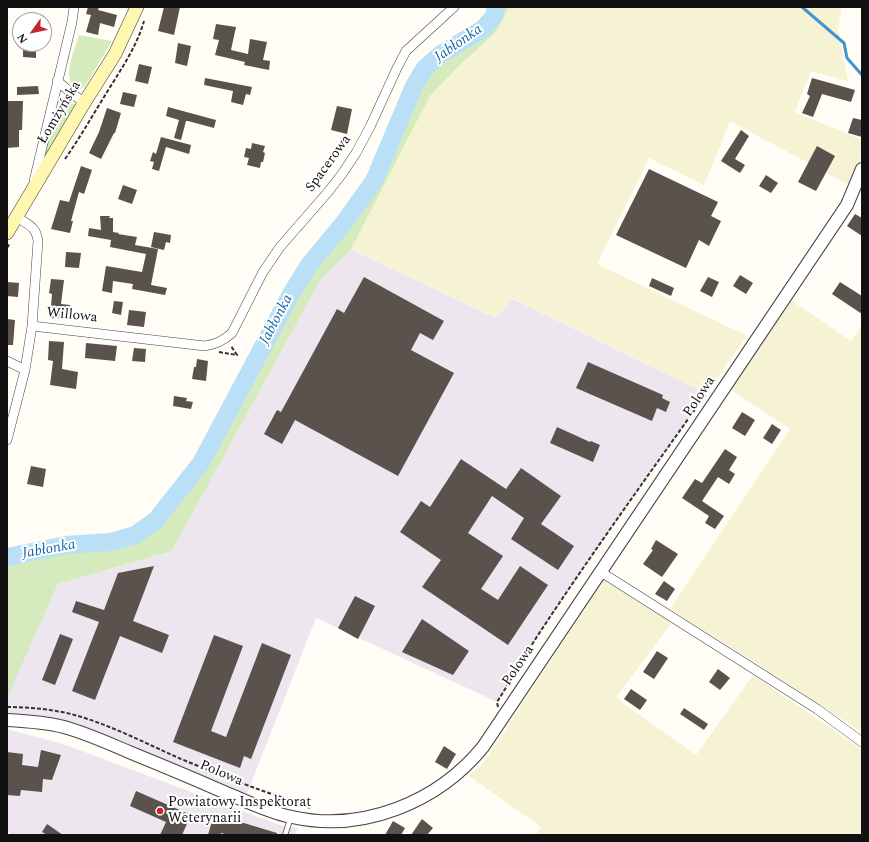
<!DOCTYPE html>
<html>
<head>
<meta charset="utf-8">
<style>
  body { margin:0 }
  #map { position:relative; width:869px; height:842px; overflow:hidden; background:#fffdf5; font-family:Spectral,serif }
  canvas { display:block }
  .frame { position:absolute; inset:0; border:8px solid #111; pointer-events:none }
  .north { position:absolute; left:12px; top:12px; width:40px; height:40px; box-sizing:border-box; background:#fff; border:1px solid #a0a0a0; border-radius:50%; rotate:237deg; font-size:11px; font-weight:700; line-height:16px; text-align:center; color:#111 }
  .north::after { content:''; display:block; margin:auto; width:14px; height:18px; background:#c4262e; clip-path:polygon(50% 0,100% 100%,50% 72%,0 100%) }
</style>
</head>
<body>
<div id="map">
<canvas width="869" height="842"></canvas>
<div class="frame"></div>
<div class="north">N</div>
</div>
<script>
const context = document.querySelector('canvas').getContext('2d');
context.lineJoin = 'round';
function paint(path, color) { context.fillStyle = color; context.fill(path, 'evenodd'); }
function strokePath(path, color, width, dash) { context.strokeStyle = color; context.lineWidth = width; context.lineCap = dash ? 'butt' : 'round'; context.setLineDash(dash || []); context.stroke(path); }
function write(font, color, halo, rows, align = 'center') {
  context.font = font + ' Spectral,serif'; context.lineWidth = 4; context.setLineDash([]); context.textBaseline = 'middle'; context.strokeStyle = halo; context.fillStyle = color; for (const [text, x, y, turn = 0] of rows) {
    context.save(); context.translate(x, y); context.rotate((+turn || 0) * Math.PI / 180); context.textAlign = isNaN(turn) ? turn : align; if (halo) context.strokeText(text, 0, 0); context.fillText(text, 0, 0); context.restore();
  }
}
paint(new Path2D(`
  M351,249l145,69 15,-20 195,95 -84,120 -84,123 -25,42 -16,24 -181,-84 -70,178 -181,-73 -39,-8 -19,-2v-14l51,-115 114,-33 148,-270z
  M7,729l56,15 217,81 18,3 -4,7h-283l-4,-7z`), '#eee6ef');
paint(new Path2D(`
  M509,7h333l-4,22 10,52 -37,-10 -16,41 67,28v15l-13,30 -119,-64 -26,64 -55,-27 -52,106 150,72 -41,57 -194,-95 -15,20 -146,-69 79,-153 29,-30 37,-34z
  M791,300l60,41 11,-16v407l-103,-67 -89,-56 120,-180 -59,-39z
  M604,580l68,42 -56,76 80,57 57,-80 109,75v85h-326l5,-8 -72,-51 15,-14z`), '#f6f3d4');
paint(new Path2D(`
  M499,7h10l-13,25 -37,34 -29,30 -79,153 -31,32 -148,270 -114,33 -51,115v-134l65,-13 57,-6 25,-15 37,-43 115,-211 15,-20 30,-32 26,-39 49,-106 17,-21 45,-28 8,-13z
  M79,35l33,6 -27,45 -4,3 -5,1c-15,-12 -1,-40 3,-55z
  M60,96l15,9 -28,49 -1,-1v-6z`), '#d5ebbd');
strokePath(new Path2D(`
  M802,7l42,36 3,15 15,17`), '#3f96cf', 3);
strokePath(new Path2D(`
  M7,557l59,-12 45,-3 24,-7 21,-15 45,-57 90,-169 18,-29 34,-41 31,-43 40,-95 11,-18 16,-14 42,-25 11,-13 2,-9`), '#b9e0f7', 18);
paint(new Path2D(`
  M88,7h11l-1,3 19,5 -3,12 -14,-4 -2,12 -12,-3 5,-17 -5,-1z
  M164,7h16l-6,28 -16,-4z
  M216,24l20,3 -5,23 17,4 2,-15 17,3 -4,18 7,1 -1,9 -25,-5 1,-3 -30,-7 4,-15 -6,-1z
  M178,43l13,3 -4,20 -12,-3z
  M23,44h13v14l-13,-1z
  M139,64l13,3 -4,17 -13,-3z
  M205,78l47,9 -2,8 -4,-1 -3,11 -12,-3 2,-11 -29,-6z
  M812,78l43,12 -4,12 -29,-8 -9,23 -11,-4 8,-17 -3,-2z
  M38,86l1,8 -22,1v-8z
  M123,92l14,3 -3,12 -14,-3z
  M7,101h16l-1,29h-3v17l-12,1z
  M337,106l15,3 -5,25 -16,-4z
  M168,107l48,13 -2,8 -26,-7h-2l-5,19 -7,-2 5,-18 -13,-4z
  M107,108l14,5 -6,20h-1l-13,26 -12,-6 10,-21z
  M853,118l9,2v17l-14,-4z
  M741,130l8,6 -14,23 10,6 -5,8 -19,-12z
  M161,137l30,8 -2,9 -23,-7 -7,24 -7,-2 2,-7 -4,-1 3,-9 3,2z
  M252,143l13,3 -2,6 2,1 -2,9h-2l-1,6 -13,-3 2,-7 -5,-1 2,-9 5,1z
  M817,146l18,10 -19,35 -18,-9z
  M81,166l11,4 -8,24 -5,-2 -8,29h2l-3,12 -19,-4 9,-29 9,2z
  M649,169l69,33 -7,14 10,5 -12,25 -10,-6 -13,28 -70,-33z
  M766,175l12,8 -7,10 -12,-7z
  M123,185l14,5 -5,14 -14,-5z
  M855,214l7,4v18l-15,-10z
  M100,216h10l-1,2h4v14l6,1 -1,1 19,3 -2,8 23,4 -7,36 16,3 -2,7 -33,-6 1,-5 -20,-3 -1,12 -10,-2 4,-25 36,6 4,-18 -36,-7 1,-7 -23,-4 1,-8 12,2z
  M154,232l17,3 -1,8 -4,-1 -2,8 -13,-3z
  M66,252l15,1 -2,15 -14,-1z
  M740,275l13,8 -7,11 -13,-8z
  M364,277l80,44 -11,19 -13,-7 -9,17 43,23 -56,103 -103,-56 -13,24 -18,-10 13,-24 4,2 56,-103 7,4z
  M708,277l11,5 -7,15 -12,-6z
  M652,278l22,10 -3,8 -22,-10z
  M51,279l13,1 -3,24 9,1 -1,14 -19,-1 2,-24 -3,-1z
  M7,282l12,1 -1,14 -11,-1z
  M840,282l22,14v18l-30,-20z
  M114,301l9,1 -2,13 -9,-2z
  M129,310l17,2 -2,15 -17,-2z
  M7,319l8,1 -2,25h-6z
  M49,341l15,1 -2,27 16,3 -2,17 -26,-4 3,-24 -5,-1z
  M86,343l31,3 -2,15 -30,-3z
  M134,348l12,1 -1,13 -13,-1z
  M197,359l11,2 -2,20 -14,-2 2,-12h2z
  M588,362l75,33 -1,3 8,4 -4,10 -9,-4 -5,13 -76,-33z
  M174,396l13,2 -1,3 7,1 -2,7 -18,-3z
  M742,412l13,8 -10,16 -13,-8z
  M772,424l9,6 -9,14 -9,-6z
  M557,427l33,15 1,-1 9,4 -7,17 -43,-19z
  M725,449l12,8 -8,13 6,4 -6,10 -11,-7 -16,24 22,15 -9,13 -10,-6 4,-7 -27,-18 13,-19 7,4z
  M461,459l45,30 15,-21 40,28 -20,28 33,22 -16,24 -47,-31 13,-21 -32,-22 -24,37 35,23 -22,33 17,11 22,-34 28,19 -40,60 -86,-58 19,-27 -41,-28 21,-31 9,6z
  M31,466l15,3 -3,18 -16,-3z
  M656,540l22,14 -16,23 -19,-13 10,-14 -2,-1z
  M154,566l-21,55 36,14 -7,18 -42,-17 -25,64 -23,-9 27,-69 -27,-10 4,-11 28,9 14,-37z
  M664,581l11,8 -8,12 -12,-7z
  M355,596l20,10 -17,33 -20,-11z
  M422,619l47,32 -16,24 -51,-23z
  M60,634l13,5 -18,46 -13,-5z
  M214,635l29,11 -32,85 15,6 36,-94 29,12 -40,104 -7,-3 -4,12 -67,-26z
  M657,651l11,7 -14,21 -11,-7z
  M718,669l12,9 -10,12 -11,-8z
  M631,689l16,11 -7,10 -16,-11z
  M684,708l24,16 -4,6 -24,-16z
  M444,746l12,8 -9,15 -12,-7z
  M41,750l20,5 -9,25 -9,-1 -1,13 -21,-2 -1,6 -13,-1v-43l16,2 -1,11 16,2z
  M136,791l55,24 -9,20h-22l6,-13 -36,-16z
  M214,814l63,19v2h-49l-7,-2 -1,2h-12z
  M422,819l11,9 -6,7h-16z
  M393,821l12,7 -4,7h-16z
  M47,824l16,11h-16l-5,-3z`), '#5a524d');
const service = new Path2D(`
  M285,835l6,-18`);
const minor = new Path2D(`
  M57,81l27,22
  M34,181l38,-159 2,-15
  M32,326l173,20c11,-2 18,-5 27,-13l31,-61 17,-25 48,-55 14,-18 14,-21 14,-26 27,-59 9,-17 48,-44
  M7,361l18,9
  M7,440l18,-70 7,-44 6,-85c-2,-15 -10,-16 -21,-24
  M601,572l216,137 45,33`);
const tertiary = new Path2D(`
  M7,720c19,1 38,2 57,7 22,6 44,16 65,25 32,13 63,26 95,40 20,8 46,21 68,25 71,16 146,-15 191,-70l364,-542 15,-36`);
const secondary = new Path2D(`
  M7,233l77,-130 31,-49 22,-47`);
strokePath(service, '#444', 6);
strokePath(minor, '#444', 10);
strokePath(tertiary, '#444', 14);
strokePath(secondary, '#333', 14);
strokePath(new Path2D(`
  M65,159c14,-20 26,-41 39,-62 15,-25 32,-48 40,-76
  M7,248l3,-5
  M219,352l18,3 -6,-9
  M7,707c21,0 43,2 64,7 38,10 74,29 110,45 42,17 83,34 126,46l3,4
  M498,707l-1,-5c14,-22 27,-45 41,-67 54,-82 111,-161 168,-241`), '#333', 2, [4, 2]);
strokePath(service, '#fff', 4.5);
strokePath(minor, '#fff', 9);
strokePath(tertiary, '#fff', 12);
strokePath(secondary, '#fff6b0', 13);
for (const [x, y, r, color] of [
  [160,811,4,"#c4262e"]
]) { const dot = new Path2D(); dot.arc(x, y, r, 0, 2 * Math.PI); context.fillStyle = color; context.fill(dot); strokePath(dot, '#fff', 1.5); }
write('14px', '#111', '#fff', [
  ["Łomżyńska",60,113,-59],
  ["Spacerowa",329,164,-54],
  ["Willowa",72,316,6],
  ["Polowa",700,397,-56],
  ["Polowa",519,666,-56],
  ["Polowa",221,774,23]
]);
write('14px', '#111', '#fff', [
  ["Powiatowy Inspektorat",168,803],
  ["Weterynarii",168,819]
], 'left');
write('italic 15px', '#1768a6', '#fff', [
  ["Jabłonka",459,44,-35],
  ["Jabłonka",277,320,-62],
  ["Jabłonka",49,550,-10]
]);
</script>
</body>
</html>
